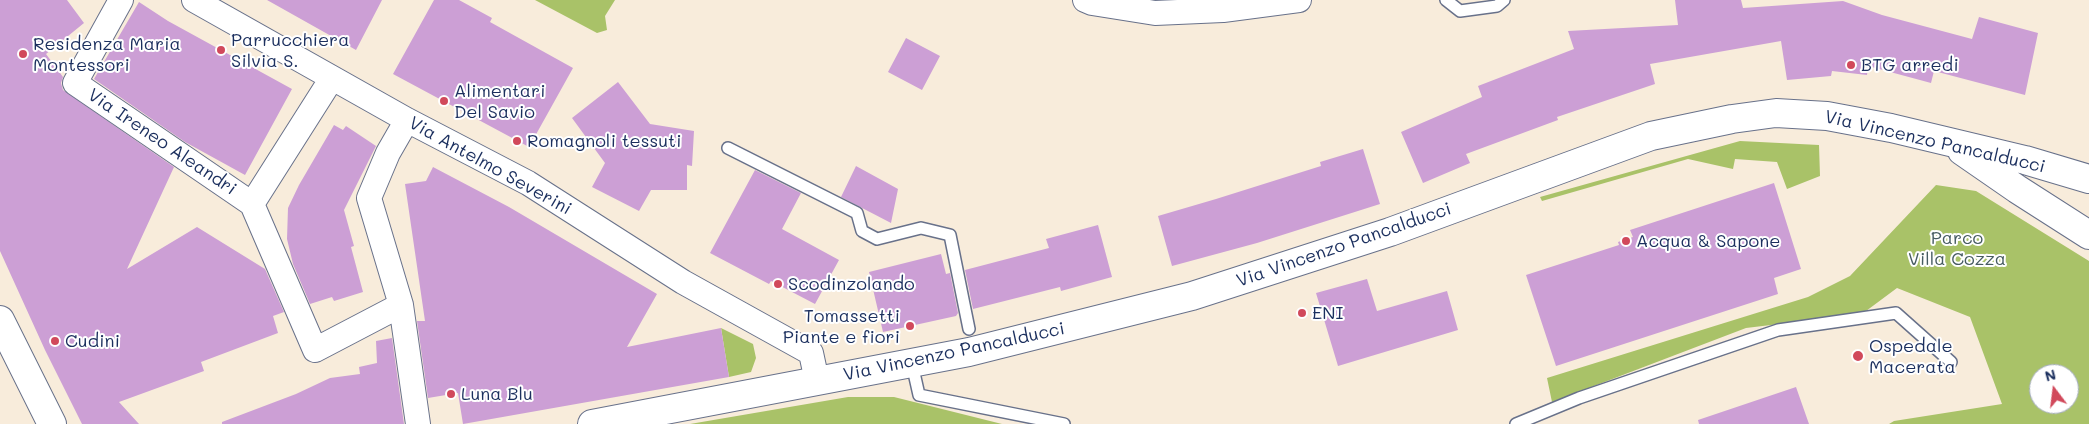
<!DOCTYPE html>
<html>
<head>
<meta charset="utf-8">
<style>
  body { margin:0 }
  #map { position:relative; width:2089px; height:424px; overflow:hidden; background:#f8ecdb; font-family:Mali,sans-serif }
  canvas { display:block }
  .north { position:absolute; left:2029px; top:364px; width:50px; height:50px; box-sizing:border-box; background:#fff; border:1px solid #a4acbf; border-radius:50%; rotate:345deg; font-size:14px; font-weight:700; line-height:20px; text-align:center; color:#1b2f5e }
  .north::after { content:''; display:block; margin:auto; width:18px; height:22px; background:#d1495b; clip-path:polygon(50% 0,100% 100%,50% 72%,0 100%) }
</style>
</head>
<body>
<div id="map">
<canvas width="2089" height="424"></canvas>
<div class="north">N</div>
</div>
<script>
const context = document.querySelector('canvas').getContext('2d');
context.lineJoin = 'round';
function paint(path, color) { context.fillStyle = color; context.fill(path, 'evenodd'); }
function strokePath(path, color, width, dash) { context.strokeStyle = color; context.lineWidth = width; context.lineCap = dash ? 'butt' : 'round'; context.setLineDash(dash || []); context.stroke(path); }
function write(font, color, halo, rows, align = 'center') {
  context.font = font + ' Mali,sans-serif'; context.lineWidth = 4; context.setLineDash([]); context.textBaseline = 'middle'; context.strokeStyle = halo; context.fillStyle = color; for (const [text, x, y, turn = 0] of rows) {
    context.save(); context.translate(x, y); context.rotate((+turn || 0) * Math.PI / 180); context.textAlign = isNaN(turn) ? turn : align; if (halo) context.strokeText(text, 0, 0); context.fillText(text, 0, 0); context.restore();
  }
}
paint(new Path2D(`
  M535,0h80l-10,16 2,14 -10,3z
  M1740,141l79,4 1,31 -33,13 -10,-27 -42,-3 -2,10 -45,-10 -146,42 -2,-4z
  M1936,185l40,6 113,70v163h-200l5,-3 108,-17 -32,-87 -73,-29 -35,26 -116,14 -194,74 -5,-24 261,-81 42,-21zM2039,374h30v30h-30z
  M721,328l32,16 3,14 -5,14 -22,5z
  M848,397h46l108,27h-312z`), '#a9c268');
paint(new Path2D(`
  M0,0h67l17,23 -38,31 17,23 -2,6 2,7 111,77 -47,102 70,-42 68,42 19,43 -11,4 5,17 -77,29 3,9 -85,31 20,22h-57l-37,-74 -45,-99z
  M267,0h115l-26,50z
  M434,0h25l33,18 -2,4 83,46 -44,79 -136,-73z
  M1675,0h66l2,8 100,-7 39,14 90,24 7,-22 59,16 -13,62 -91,-24 -3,12 -63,-17 -1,9 -35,-4 -1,5 -44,4 -6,-39 -131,23 5,20 -98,33 1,3 -92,34 4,9 -47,20 -22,-51 81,-35 -4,-11 96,-37 -6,-18 110,-6z
  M139,2l29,19 124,68 -47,86 -60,-33 -91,-63z
  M906,38l34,18 -18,34 -34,-18z
  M618,82l32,42 44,7 -2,35 -5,-1v25h-36l-12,21 -47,-24 13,-24 -33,-45z
  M334,125l9,5 3,-4 30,20 -32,64 10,36 -3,1 12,45 -29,9 -2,-4 -22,7 -17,-40 -6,-25 1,-31 11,-23z
  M1363,149l17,55 -123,39 -85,23 -14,-50 58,-17 105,-33 -1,-4z
  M856,166l42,23 -7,34 -50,-26z
  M433,167l76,40 148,87 -30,53 94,-19 8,49 -266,47 -5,-31 -30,5 -11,-77h8l-20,-137 21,-3z
  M755,170l46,23 -19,36 57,31 -24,44 -44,-23 -2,3 -59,-31z
  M1774,183l27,86 -27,9 4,16 -222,72 -30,-91 93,-30 -1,-3 15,-5 -3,-7z
  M1098,225l14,52 -51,14 -1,-4 -87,22 -8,-39 84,-22 -3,-9z
  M941,254l5,20 4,-1 8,40 -2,3 -73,16 -14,-60z
  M1367,279l10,32 70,-20 11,39 -120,36 -22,-73z
  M392,338l12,86h-182v-2l74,-28 34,-16 30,-4 -1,-7 18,-4 -1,-22z
  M1796,387l13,37h-110l-1,-4z`), '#cc9fd5');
const lane = new Path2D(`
  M1446,0l14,11 37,-5 7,-6
  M728,148l129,65 5,18 15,8 44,-11 29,7 19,94
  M912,364l7,31 145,29
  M1516,424l63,-26 199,-68 118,-17 55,49`);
const street = new Path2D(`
  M121,0l-46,83 177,121 63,146 86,-45 -32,-107 19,-45 19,-33
  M194,0l213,120 121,63 155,99 128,71 6,28
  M1085,0l7,3 63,10 68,-3 76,-10
  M252,204l80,-126
  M401,305l17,119`);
const secondary = new Path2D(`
  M1962,151l55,38 72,46
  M0,320l52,104
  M592,424l377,-72 223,-56 198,-64 261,-96 81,-17 44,-6 51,3 64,12 134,32 64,19`);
strokePath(lane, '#68718a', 14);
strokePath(street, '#68718a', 26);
strokePath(secondary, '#68718a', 30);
strokePath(lane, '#fff', 11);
strokePath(street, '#fff', 24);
strokePath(secondary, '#fff', 28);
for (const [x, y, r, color] of [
  [221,50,5,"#d1495b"],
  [23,54,5,"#d1495b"],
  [1851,65,5,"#d1495b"],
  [444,101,5,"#d1495b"],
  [517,141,5,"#d1495b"],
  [1626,241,5,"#d1495b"],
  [778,284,5,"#d1495b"],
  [1302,313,5,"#d1495b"],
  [910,326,5,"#d1495b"],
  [55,341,5,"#d1495b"],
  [1858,356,6,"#d1495b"],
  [451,394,5,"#d1495b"]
]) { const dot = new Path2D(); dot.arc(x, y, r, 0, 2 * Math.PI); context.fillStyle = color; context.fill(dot); strokePath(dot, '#fff', 2); }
write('18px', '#1b2f5e', '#fff', [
  ["Parrucchiera",231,40],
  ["Silvia S.",231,61],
  ["Residenza Maria",33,44],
  ["Montessori",33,65],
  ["BTG arredi",1861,65],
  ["Alimentari",454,91],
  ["Del Savio",454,112],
  ["Romagnoli tessuti",527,141],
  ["Acqua & Sapone",1636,241],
  ["Scodinzolando",788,284],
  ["ENI",1312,313],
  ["Tomassetti",900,316,"right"],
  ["Piante e fiori",900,337,"right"],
  ["Cudini",65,341],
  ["Ospedale",1869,346],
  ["Macerata",1869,367],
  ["Luna Blu",461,394]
], 'left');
write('18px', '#1b2f5e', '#fff', [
  ["Via Ireneo Aleandri",162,142,34],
  ["Via Vincenzo Pancalducci",1935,142,13],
  ["Via Antelmo Severini",490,166,29],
  ["Via Vincenzo Pancalducci",1344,245,-19],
  ["Via Vincenzo Pancalducci",954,352,-12]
]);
write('18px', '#465b61', '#fff', [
  ["Parco",1957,238],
  ["Villa Cozza",1957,259]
]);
</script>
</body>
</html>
